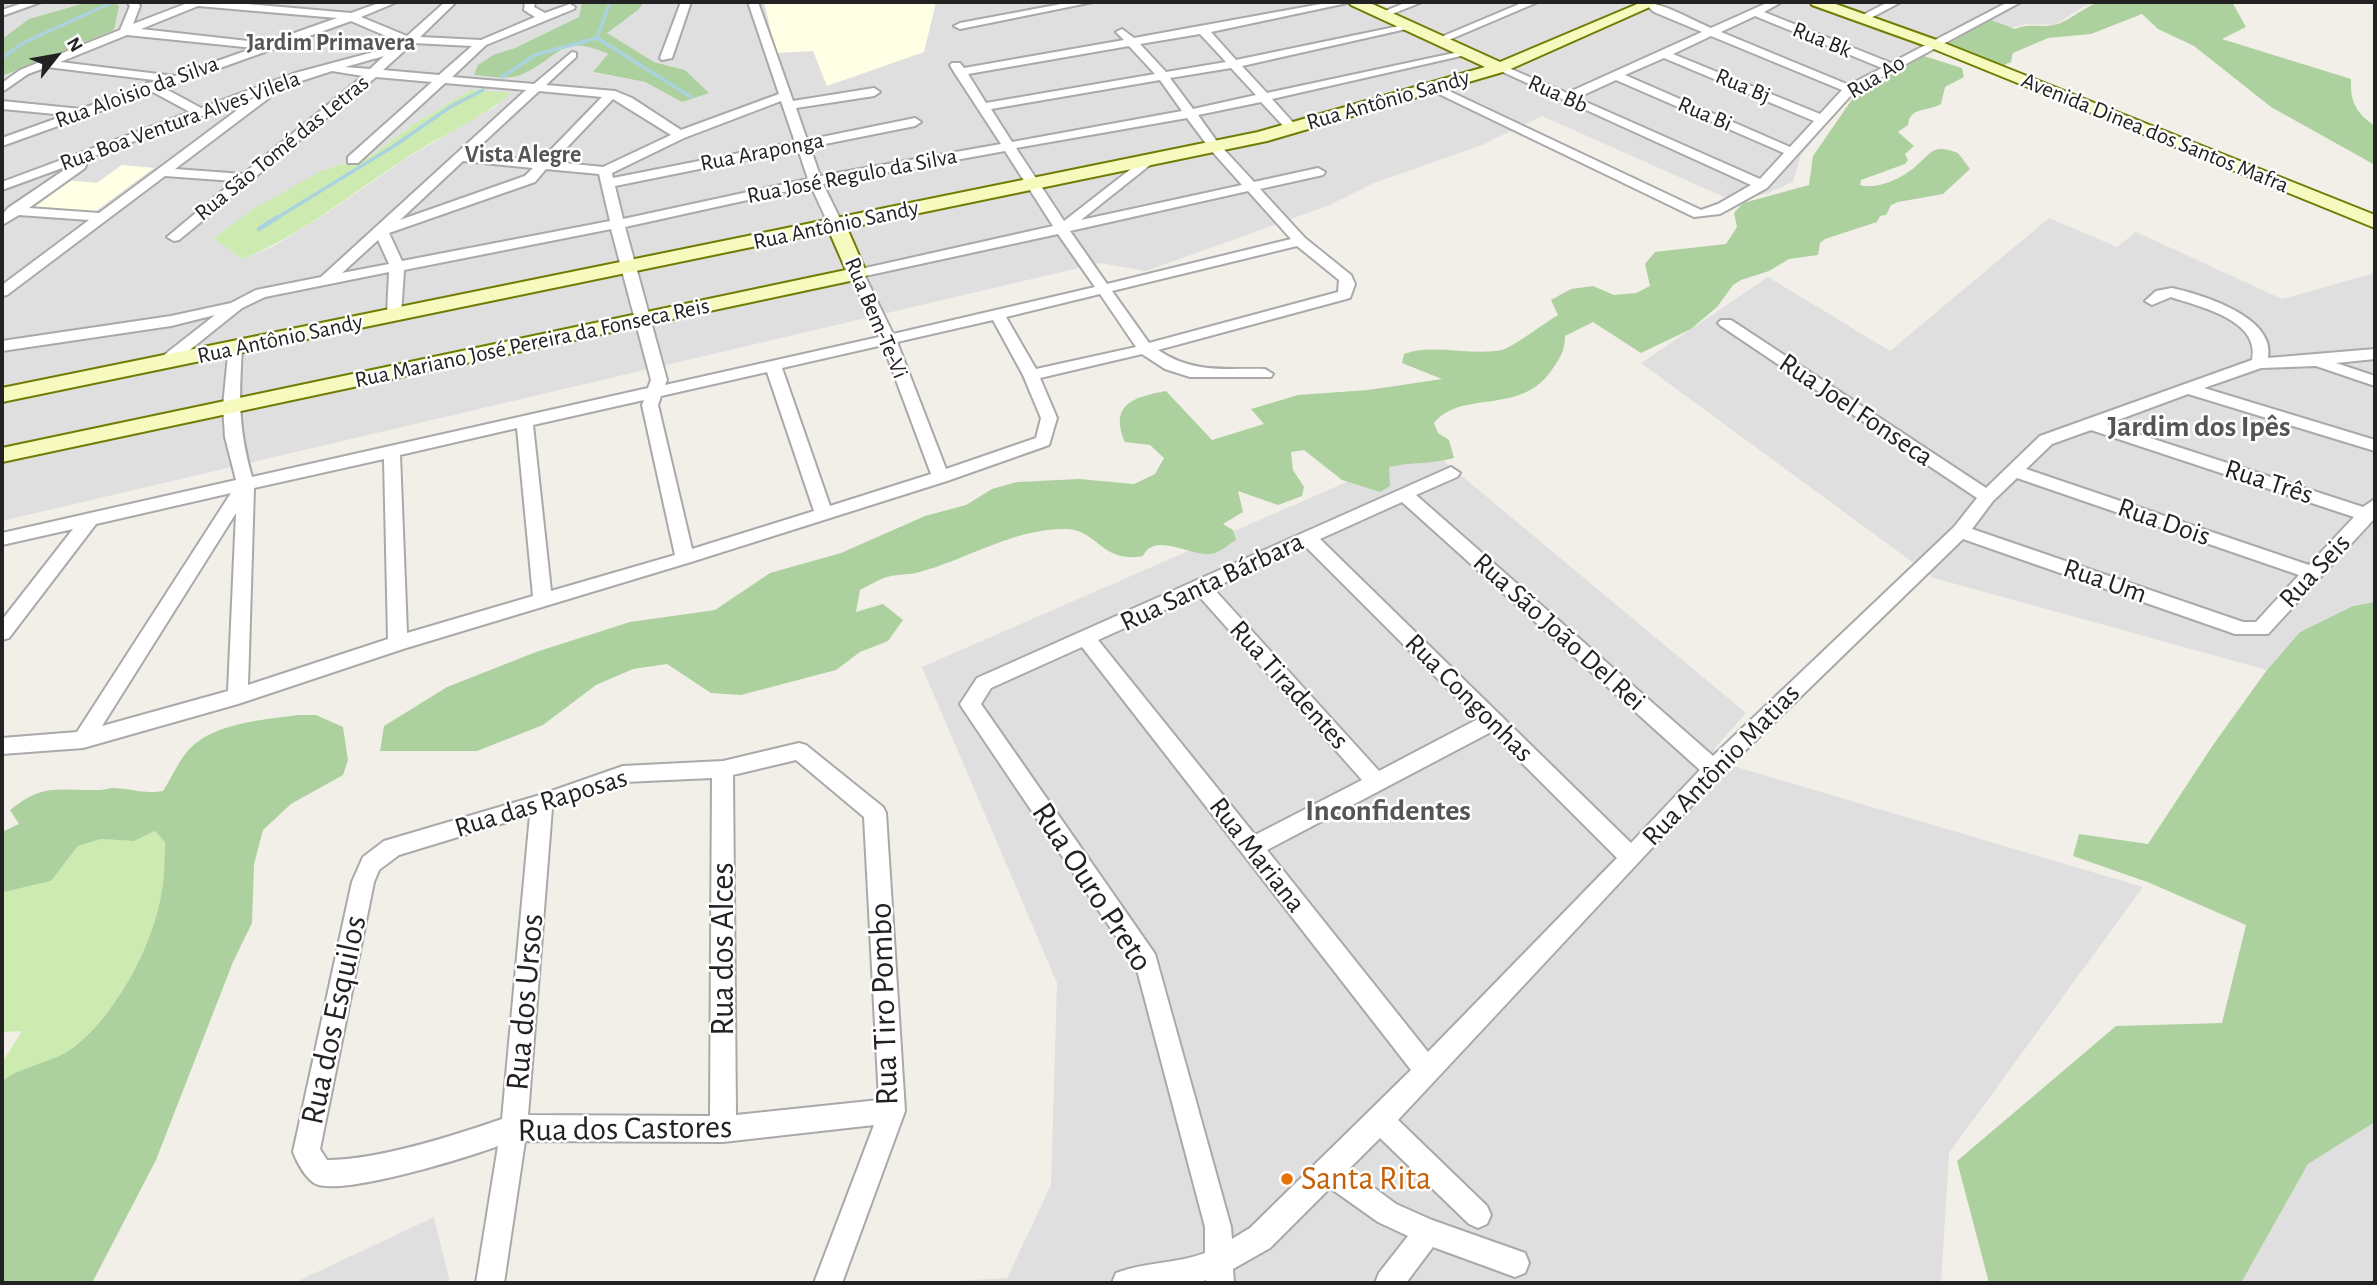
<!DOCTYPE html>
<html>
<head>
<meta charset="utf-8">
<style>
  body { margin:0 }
  #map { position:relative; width:2377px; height:1285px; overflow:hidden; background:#f2efe9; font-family:"Alegreya Sans",sans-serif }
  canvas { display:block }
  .frame { position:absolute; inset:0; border:4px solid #222; pointer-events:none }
  .north { position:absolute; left:21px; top:21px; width:70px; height:70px; -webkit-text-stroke:5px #fff; paint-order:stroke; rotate:59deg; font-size:19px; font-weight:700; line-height:28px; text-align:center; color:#222 }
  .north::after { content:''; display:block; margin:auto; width:24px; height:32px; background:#222; clip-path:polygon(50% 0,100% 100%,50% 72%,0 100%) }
</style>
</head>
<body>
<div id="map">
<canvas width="2377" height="1285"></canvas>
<div class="frame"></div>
<div class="north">N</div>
</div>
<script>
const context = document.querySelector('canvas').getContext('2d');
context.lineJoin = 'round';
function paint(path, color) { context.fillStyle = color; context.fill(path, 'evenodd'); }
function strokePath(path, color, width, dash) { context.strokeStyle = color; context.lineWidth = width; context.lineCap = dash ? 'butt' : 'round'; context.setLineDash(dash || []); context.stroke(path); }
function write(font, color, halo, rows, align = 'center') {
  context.font = font + ' "Alegreya Sans",sans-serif'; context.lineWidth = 5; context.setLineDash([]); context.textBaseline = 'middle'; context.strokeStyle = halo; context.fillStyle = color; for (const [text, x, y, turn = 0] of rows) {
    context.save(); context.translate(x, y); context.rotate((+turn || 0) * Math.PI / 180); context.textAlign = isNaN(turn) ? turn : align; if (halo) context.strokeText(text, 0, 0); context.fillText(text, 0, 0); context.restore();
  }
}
paint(new Path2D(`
  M2,2h86l-58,17 -28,20z
  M113,2h469l-2,15 -65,31 -20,6 -21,21 35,3 14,-4 25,-18 21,-9 18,-2 21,9 -14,19 51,9 37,20 26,-10 -23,-22 -31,-8 -48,-29 32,-23 6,-8h718l18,8 22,-8h697l-16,5 -28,18 -29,-1 -78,20 54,22 -10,5 -57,-22 -83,43 -51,63 -8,27 -25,11 -33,9 -193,-86 -60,29 -108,38 -47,23 -181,65 -46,-8 -1098,258v-445l115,-72zM470,90l28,15 -91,53 -80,55 -55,34 -30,12 81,-89 48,-14 43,-32zM122,165l31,3 -60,45 -29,-33 33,3z
  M2049,218l68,29 19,-15 146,67 93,-26v329l-22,4 -53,26 -33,38 -333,-92 -293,-215 127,-86 122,74z
  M1427,447l319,266 -32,36 19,17 410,121 -194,266 -8,130h-1017l83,-5 44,-93 6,-202 -135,-316z
  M2375,1122v161h-134l67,-119z
  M434,1217l16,66h-156z`), '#e0dfdf');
paint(new Path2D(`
  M764,2h172l-12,50 -97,34 -14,-35 -37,2z
  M122,165l32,3 -61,45 -69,-5 40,-28 33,3z`), '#ffffe5');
paint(new Path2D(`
  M470,90l41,3c-31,27 -71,43 -105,65 -54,35 -104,77 -164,101l-28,-21 41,-30 68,-38 48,-14 43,-32z
  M155,831l10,10c-1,18 0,37 -4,54 -9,51 -45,119 -87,152 -21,16 -51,18 -72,34v-18l20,-32 -20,1v-135l2,-5 47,-11 27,-35 23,-7 33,2z`), '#cdebb0');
paint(new Path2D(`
  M88,2h25l6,4 -5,24 -112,46v-37l27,-20z
  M582,2h62l-6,8 -31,23 47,29 31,8 24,23 -27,9 -37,-20 -52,-10 15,-18c-46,-21 -49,3 -85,20 -15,7 -33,2 -49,1l4,-10 17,-11 20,-6 64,-31z
  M2099,2h133l14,25 -24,12 129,40c-1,23 5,34 24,47v39l-104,-58 -77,-61 -36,-17 -16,-15 -51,20 -43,4 -35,15 -2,9 -9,4 -55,-22 44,-24 24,9c14,-6 25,-1 39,-4 12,-2 30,-18 45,-23z
  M1924,56l38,12 2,9 -19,10 -4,17c-13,8 -31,2 -33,21l-10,7 16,14 -9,8 3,6 -3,4 -44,16 -1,5c17,5 43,-7 56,-19 17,-15 17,-22 42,-13l12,16 -27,25 -45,8 -7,3 -5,10 -6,1 -3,6 -52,17 -5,4 -2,12 -29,4 -20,12 -28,9 -8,5 -16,22 -26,22 -50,24 -48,-31 -28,14c0,15 -5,22 -14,35 -31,45 -89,18 -117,52l4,10 11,7 5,18c-22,6 -43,4 -65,9l1,19 -10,6 -38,-12 -38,-30 -13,2 2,18 11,17 -2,9 -24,9 -40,-14 5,21 -20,12 10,6 3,10c-7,4 -17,13 -25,14 -20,3 -56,-23 -68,2 -42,8 -45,-27 -78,-27 -54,0 -98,31 -149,44 -10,2 -22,1 -32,5 -8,3 -16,8 -24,12l-4,22 27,-8 20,16 -15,21 -28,11 -24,18 -95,25 -30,-2 -44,-29 -34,5 -37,16 -53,40 -66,26h-97l4,-25 63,-39 89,-35 94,-30 85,-12 55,-37 71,-20 84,-37 41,-11 26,-16 25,-7 62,-3 55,5 21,-10 9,-16 -14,-13 -25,-3c-16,-38 9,-45 41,-51l46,49 52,-16 -13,-15 47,-14 70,-5 74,-11 -40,-16 2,-9c26,-11 67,2 98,-4 11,-3 44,-28 56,-35l-7,-15 20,-11 22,-3 21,9 22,-2 14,-7 -5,-22 10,-12 71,-8 11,-17 -3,-14 9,-10 66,-18 4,-29 42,-61z
  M2375,602v520l-67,42 -67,119h-252l-32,-122 159,-135 106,-3 24,-98 -96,-42 -77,-27 6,-22 69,10 65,-99 54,-75 33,-38 53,-26z
  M298,715h18l27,12 5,33 -5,15 -52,29 -28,26 -9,34 -2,59 -19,39 -77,198 -64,123h-90v-202c21,-16 51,-18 72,-34 42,-33 78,-100 87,-152 4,-17 3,-36 4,-53l-10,-11 -21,10 -33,-2 -23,7 -27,35 -47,11 -2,5v-65l17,-8 -9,-14c34,-28 49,-19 88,-20 6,0 11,-2 16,-2 20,1 29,6 49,3 8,-12 14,-27 23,-38 23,-30 77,-33 112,-38z`), '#add19e');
strokePath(new Path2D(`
  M597,38l13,-36
  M2,58l21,-15 90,-41
  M502,77l33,-22 62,-17 94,59
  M275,219l119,-73 56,-39 33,-17`), '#aad3df', 3.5);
strokePath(new Path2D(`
  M259,229l19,-12`), '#aad3df', 4.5);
const street = new Path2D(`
  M26,2h15l-39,14v-6z
  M127,2h10l3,4 -7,18 52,-20 -1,-2h40l127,11 31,-11h15l-36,15 46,19 38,-34h11l-36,35 61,3 54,-23 -11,-7 1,-8h10l-1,5 11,6 25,-9 5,3 -1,2 -88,36 -34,32 82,7 38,-32 4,1v4l-30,28 69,6 17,7 49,32 98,-36 -31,-92h10l35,99 81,-13 6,4 -6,4 -78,12 11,32 108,-22 6,4 -6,4 -105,21 10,29 181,-32 -47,-72 -4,-7 2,-2h8l4,5 160,-28 -8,-8 6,-3 12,9 198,-36h20l-141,30 25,28 173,-36 6,3 -173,39 25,27 201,-43 6,3 -202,46 26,29 -6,4 -4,-1 -27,-29 -63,13 20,28 36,39 64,-14 7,4 -2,3 -63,14 45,49 46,37 4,9 -5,14 -192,52c36,24 65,18 107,19l8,5 -2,3h-81l-25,-8 -23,-15 -102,24 17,40 -8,27 -102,36 -256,81 -288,87 -165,55 -155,44 -81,6v-16l75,-6 154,-239 -135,31 -87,114 -7,2v-20l71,-91 -71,16v-12l234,-53 -11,-43 -2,-31 6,-61 5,-2 8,5c-3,51 -4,79 10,129l396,-89 3,-8 -40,-151 -207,41 -3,45 -7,4 -7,-4 2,-43 -124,25 -23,11 -71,57 -6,2 -8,-5 2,-3 56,-44 -44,11 -169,25v-10l169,-25 60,-13 25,-13 65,-13 205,-187 -81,-7 -87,80h-10v-6l84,-75 -56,-5 -197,163 -5,1 -7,-4 67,-56 -69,-5 -158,119 -5,1v-11l87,-65 -70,-5 -17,10v-10l6,-7 65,-44 -71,26v-8l188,-70 -37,-20 -151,54v-8l64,-23 -64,-6v-8l79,8 64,-23 2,-3 15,-2 -115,-14 -19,7 -26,18v-9l18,-13 100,-40 10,-24zM198,6l139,12 -71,25 -125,-14zM351,21l49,21 -4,4 -101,27 -94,35 -37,-20zM1200,34l26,28 -60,10 -26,-28zM127,35l127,13 -79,28 -115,-14zM413,43l59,3 -33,29 -56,-5zM1129,46l26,28 -169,29 -18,-29zM384,56l-14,13 -25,-2zM1231,68l25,27 -63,14 -23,-31zM332,71l31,5 -120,98 -68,-5 94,-71 2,-3 -4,-3zM1160,80l22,31 -170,31 -21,-33zM539,91l63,6 -62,64 -69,-7zM256,96l-157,117 -70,-5 56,-40 1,-3 -5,-4zM613,99l58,36 -68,32 -50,-5zM781,101l14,41 -182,36 -1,-5 72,-35zM1187,118l23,31 32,36 -161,35 69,-55v-6l-5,-1 -81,63 -48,-73zM798,149l10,30 -185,40 -8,-33zM1005,151l48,75 -201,45 -2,3 29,63 -214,48 2,-5 -42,-153 186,-41 18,39 7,4 7,-4 -20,-41zM463,161l70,7 -8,8 -125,44zM546,169l53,5 11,47 -208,40 -13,-28 146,-51zM1248,191l43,48 -184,45 -37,-53zM1058,234l37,53 -202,47 -28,-58zM378,240l11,24 -47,9zM1297,246l42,34 -1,12 -189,51 -37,-52zM1100,294l36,53 -100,22 -30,-52zM993,320l30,55 18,43 -5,20 -90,31 -49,-127zM883,345l48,129 -101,32 -48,-138zM767,372l47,139 -122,38 -34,-144 3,-9zM644,400l-2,5 33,150 -124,36 -18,-166zM517,428l16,168 -126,37 -7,-178zM384,459l4,180 -140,46 6,-197zM236,513l-8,178 -126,35z
  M681,2h10l-19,56 -10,2 -2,-2z
  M1072,2h21l-133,27 -6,-3 6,-3z
  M1407,2h15l-35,14 -9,-2z
  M1524,2h14l-94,40 -10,-2z
  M1643,2c18,0 49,18 68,26l58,-26h13l-18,10 127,51 117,-61h13l-167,90 -87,96 -47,26 -26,3 -255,-123 10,-3 252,119 17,-6 33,-19 -257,-117 10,-2 63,27 135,-61 -48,-20zM1755,16l127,52 -33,17 -128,-53zM1711,36l131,54 -22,24 -147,-60zM1664,58l150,63 -24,26 -165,-72zM1616,80l168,73 -24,26 -183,-81z
  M1888,2h13l-36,19 -10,-2z
  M2172,288c31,7 104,29 96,70l107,-9v10l-39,4 39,13v10l-59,-20 -55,2 -57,20 171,52v11l-187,-57 -81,30 256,83 12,-8 -1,20 -106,115h-33l-272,-95 -243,236 -322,345 89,86 4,9 -4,9 -9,4 -9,-4 -89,-86 -31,31 47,35 36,16 93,33 4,10 -4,10 -10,4 -82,-30 -27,36h-31l4,-10 29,-37 -30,-14 -48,-34 -60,60 -37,21 1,14h-28v-3l-8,3h-86l4,-10c28,-11 60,-9 89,-20v-26l-69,-261 -173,-257 -3,-5 17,-26 474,-211 9,6 -3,4 -41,18 297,261 241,-229 23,-29 -256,-172 -3,-3 3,-3h10l255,168 54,-52 212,-76c9,-40 -52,-53 -81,-63l-19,8 -7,-4 11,-10zM2091,430l263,87 -45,48 -283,-96 26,-25zM2017,478l282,97 -43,47h-13l-271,-93 21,-28zM1402,502l298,268 -69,73 -311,-304zM1305,546l173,173 -99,52 -166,-183zM1198,595l164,185 -107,55 -157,-195zM1082,647l329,423 -161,158 -18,11 -1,-12 -76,-273 -174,-250 10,-16zM1491,732l126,126 -189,194 -161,-202z
  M799,743l7,2 77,62 3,6 19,298 -63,172h-28l60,-158 -151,17 -198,-1 -21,142h-28l22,-137c-30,11 -160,52 -184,37 -9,-6 -17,-21 -21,-31l59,-270 11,-25 21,-16 156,-46 83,-29 100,-5zM796,760l68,57 15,283 -143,15 -3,-340zM712,778l-2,338 -182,-1 24,-307 72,-26zM530,815l-28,304c-49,17 -124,41 -175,41l-7,-11 54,-267 5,-12 20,-15z`);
const secondary = new Path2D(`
  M1349,2h19l132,60 142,-60h19l-155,69 -239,70 -420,87 20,46 -3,4 -862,184v-14l844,-178 -17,-39 -827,171v-14l1256,-256 227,-65 -134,-62z
  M1810,2h20l109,39 436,174v13l-446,-181 -117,-42z`);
strokePath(street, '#a9a9a9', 4);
strokePath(secondary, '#707d05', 4);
paint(street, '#fff');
paint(secondary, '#f7fabf');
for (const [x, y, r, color] of [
  [1287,1179,7,"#e8710a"]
]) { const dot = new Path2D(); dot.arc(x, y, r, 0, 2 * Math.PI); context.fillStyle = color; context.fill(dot); strokePath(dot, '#fff', 2.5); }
write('23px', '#222', '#fff', [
  ["Rua Bk",1822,40,22],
  ["Rua Ao",1876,77,-31],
  ["Rua Bj",1743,86,23],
  ["Rua Aloisio da Silva",137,92,-20],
  ["Rua Bb",1558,94,24],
  ["Rua Antônio Sandy",1388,100,-16],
  ["Rua Bi",1705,114,23],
  ["Rua Boa Ventura Alves Vilela",180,121,-20],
  ["Avenida Dinea dos Santos Mafra",2155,133,22],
  ["Rua São Tomé das Letras",282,148,-39],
  ["Rua Araponga",762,152,-11],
  ["Rua José Regulo da Silva",852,176,-11],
  ["Rua Antônio Sandy",836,225,-12],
  ["Rua Bem-Te-Vi",876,318,67],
  ["Rua Antônio Sandy",280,339,-12],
  ["Rua Mariano José Pereira da Fonseca Reis",532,343,-12]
]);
write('bold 24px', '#555', '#fff', [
  ["Jardim Primavera",331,43],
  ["Vista Alegre",523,155]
]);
write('28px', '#222', '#fff', [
  ["Rua Joel Fonseca",1856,410,34],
  ["Rua Três",2269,482,18],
  ["Rua Dois",2164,522,19],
  ["Rua Seis",2315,571,-47],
  ["Rua Um",2105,581,19],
  ["Rua Santa Bárbara",1212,582,-25],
  ["Rua São João Del Rei",1559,632,42],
  ["Rua Tiradentes",1289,685,48],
  ["Rua Congonhas",1469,698,45],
  ["Rua Antônio Matias",1721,765,-46],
  ["Rua das Raposas",541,803,-17],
  ["Rua Mariana",1257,855,52]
]);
write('bold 30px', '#555', '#fff', [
  ["Jardim dos Ipês",2199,427],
  ["Inconfidentes",1388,811]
]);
write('33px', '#222', '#fff', [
  ["Rua Ouro Preto",1092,887,57],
  ["Rua dos Alces",723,949,-90],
  ["Rua dos Ursos",525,1002,-85],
  ["Rua Tiro Pombo",884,1004,-92],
  ["Rua dos Esquilos",334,1020,-78],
  ["Rua dos Castores",625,1129,-1]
]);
write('33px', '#c56008', '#fff', [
  ["Santa Rita",1301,1179]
], 'left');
</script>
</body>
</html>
